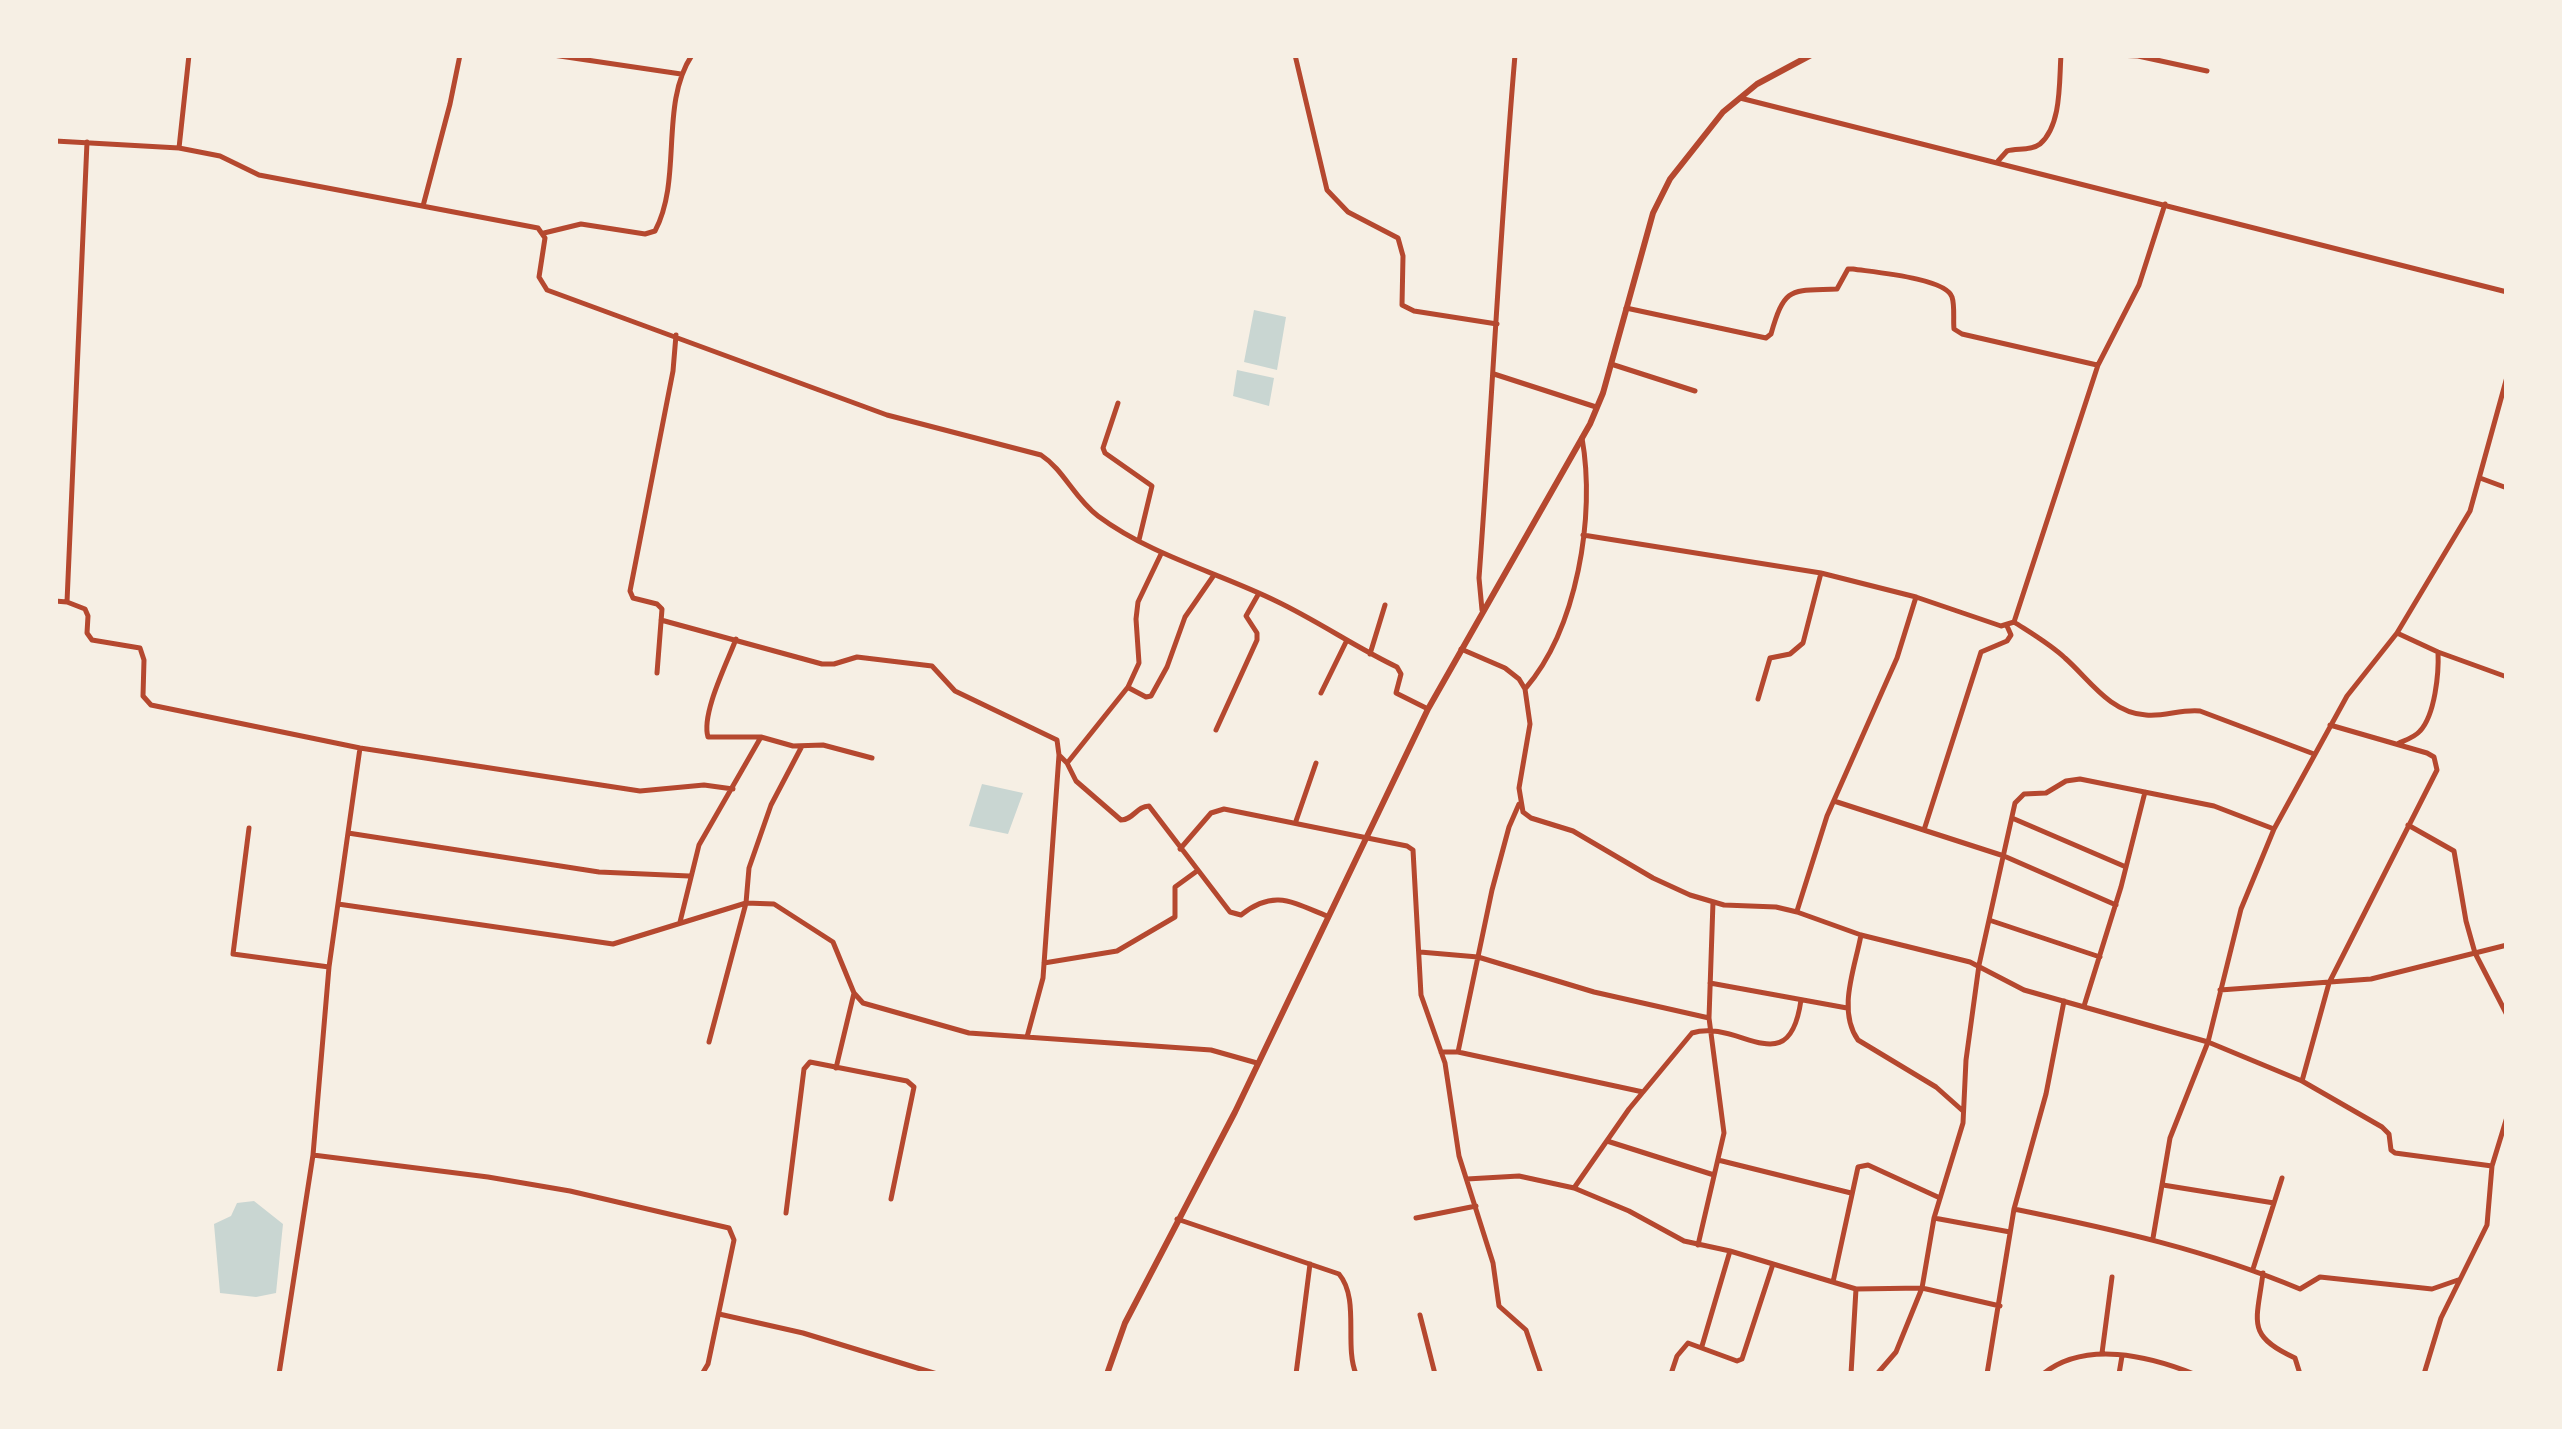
<!DOCTYPE html>
<html>
<head>
<meta charset="utf-8">
<style>
  body { margin:0 }
  #map { position:relative; width:2562px; height:1429px; overflow:hidden; background:#f6efe4; font-family:Ubuntu,sans-serif }
  canvas { display:block }
  .frame { position:absolute; inset:0; border:58px solid #f6efe4; pointer-events:none }
</style>
</head>
<body>
<div id="map">
<canvas width="2562" height="1429"></canvas>
<div class="frame"></div>
</div>
<script>
const context = document.querySelector('canvas').getContext('2d');
context.lineJoin = 'round';
function paint(path, color) { context.fillStyle = color; context.fill(path, 'evenodd'); }
function strokePath(path, color, width, dash) { context.strokeStyle = color; context.lineWidth = width; context.lineCap = dash ? 'butt' : 'round'; context.setLineDash(dash || []); context.stroke(path); }
paint(new Path2D(`
  M1254,310l32,7 -9,53 -33,-8z
  M1237,370l37,8 -5,28 -36,-10z
  M982,784l41,9 -15,41 -39,-8z
  M254,1201l29,23 -7,69 -20,4 -36,-4 -6,-69 17,-8 6,-13z`), '#c9d6d2');
strokePath(new Path2D(`
  M553,55l128,19
  M1295,55l32,135 21,22 50,26 5,18 -1,49 12,6 83,13
  M2117,55l21,1 69,15
  M1740,98l767,194
  M55,141l124,7 41,8 39,19 279,53 7,10 -6,39 8,13 340,125 154,40c23,15 33,43 57,61 54,40 119,56 178,85 42,20 79,46 121,66l4,7 -5,19 32,16
  M179,148l10,-93
  M1998,161l9,-10c10,-3 24,0 33,-7 22,-19 19,-63 21,-89
  M423,206l27,-102 10,-49
  M544,233l37,-9 64,10 10,-3c28,-53 4,-126 37,-176
  M1626,308l140,30 5,-4c14,-49 20,-43 66,-45l11,-20h5c19,3 93,9 99,28 3,9 1,22 2,32l8,5 135,31
  M1611,364l84,27
  M1494,374l102,33
  M1118,403l-15,45 2,5 47,33 -13,54
  M2480,478l27,10
  M1583,535l238,38 95,24 85,29 13,-4 84,-257 41,-80 26,-81
  M55,601l12,1 18,7 3,7 -1,17 5,7 48,8 4,12 -1,36 8,9 209,43 280,43 64,-6 29,4
  M67,602l20,-460
  M1482,610l-3,-32c13,-174 21,-349 36,-523
  M661,620l161,44h12l23,-7 75,9 23,25 102,49 2,15 -16,223 -16,59
  M2014,622c17,11 36,22 51,36 24,21 45,55 81,57 18,2 35,-6 54,-4l114,43
  M2397,633l41,19 69,25
  M736,639c-9,24 -35,75 -28,98h53l32,9 30,-1 49,13
  M1461,649l44,19 14,11 6,10 5,35 -11,64 4,24 8,6 42,13 80,47 37,17 34,10 52,2 21,5 64,23 109,27 54,28 184,52 94,39 80,46 7,7 2,16 4,3 97,13
  M1370,654l15,-49
  M657,673l5,-64 -5,-5 -24,-6 -3,-7 43,-220 3,-36
  M1129,688l17,9 5,-1 16,-29 18,-50 29,-42
  M1525,689c52,-60 71,-173 57,-251
  M1321,693l25,-51
  M1758,699l12,-41 20,-4 13,-11 18,-70
  M1216,730l41,-90v-7l-11,-17 13,-23
  M2399,743c7,-3 16,-6 21,-12 15,-16 19,-58 18,-79
  M1059,755l8,8 9,18 45,39c12,0 16,-14 28,-14l81,106 11,3c33,-26 51,-13 86,1
  M1068,762l60,-75 11,-24 -3,-44 2,-17 23,-48
  M1834,801l170,55 112,49
  M2012,818l114,49
  M1296,821l20,-58
  M2408,825l46,26 12,70 9,32 32,62
  M249,828l-16,126 96,13
  M1924,830l57,-178 26,-11 4,-6 -4,-9
  M348,833l251,39 90,4
  M1180,849l31,-36 13,-4 183,37 6,4 8,145 24,68 14,93 34,107 6,43 27,24 15,44
  M338,904l275,40 133,-41 28,1 59,38 21,51 9,10 106,30 242,17 46,13
  M1797,911l30,-95 70,-158 19,-61
  M1989,920l111,37
  M680,922l19,-77 62,-108
  M1861,935c-6,33 -24,75 -3,105l78,47 27,24
  M1420,952l58,5 116,35 115,26
  M1044,963l73,-12 58,-34v-30l22,-16
  M1710,983l137,25
  M2220,990l151,-11 136,-34
  M2084,1006l37,-119 24,-95
  M709,1042l37,-139 3,-35 22,-63 31,-59
  M1441,1052h17l185,40
  M1458,1052l34,-162 17,-63 10,-23
  M836,1068l18,-75
  M2302,1081l27,-98 108,-213 -3,-13 -7,-4 -97,-28
  M1607,1141l107,34
  M313,1155l175,22 82,14 159,37 5,12 -26,124 -6,10
  M1718,1160l133,33
  M1467,1179l52,-3 55,12 55,23 55,30 46,10 126,38 66,-1 78,18
  M2163,1185l111,18
  M1574,1188l55,-79 63,-76c47,-15 97,52 109,-33
  M2014,1209c98,20 193,41 286,80l20,-12 112,12 26,-9
  M786,1213l18,-144 6,-7 97,19 7,6 -23,112
  M1416,1218l60,-12
  M1934,1218l76,14
  M1177,1219l162,55c21,25 5,71 17,100
  M2153,1238l17,-100 38,-96 33,-133 33,-80 73,-133 50,-63 73,-122 37,-134
  M1698,1245l26,-112 -15,-115 4,-116
  M2253,1269l29,-91
  M2263,1273c-6,49 -18,62 32,85l5,16
  M1833,1282l25,-115 10,-2 72,33
  M719,1314l84,19 134,41
  M1420,1315l15,59
  M1702,1346l28,-95
  M2102,1353l10,-76
  M279,1374l34,-219 16,-188 31,-219
  M1296,1374l14,-110
  M1671,1374l6,-18 11,-13 49,18 5,-2 31,-95
  M1851,1374l5,-85
  M1877,1374l19,-22 26,-64 12,-70 29,-95 3,-63 13,-95 36,-162 9,-9 22,-1 20,-12 14,-2 134,27 60,23
  M1931,1374h25
  M1987,1374l27,-165 32,-115 18,-93
  M2043,1374c42,-34 106,-18 151,0
  M2119,1374l3,-18
  M2424,1374l17,-56 46,-93 5,-59 15,-49`), '#b5482f', 5);
strokePath(new Path2D(`
  M1107,1374l18,-51 110,-211 193,-403 162,-285 13,-31 50,-180 17,-34 53,-67 34,-28 54,-29`), '#b5482f', 6);
</script>
</body>
</html>
